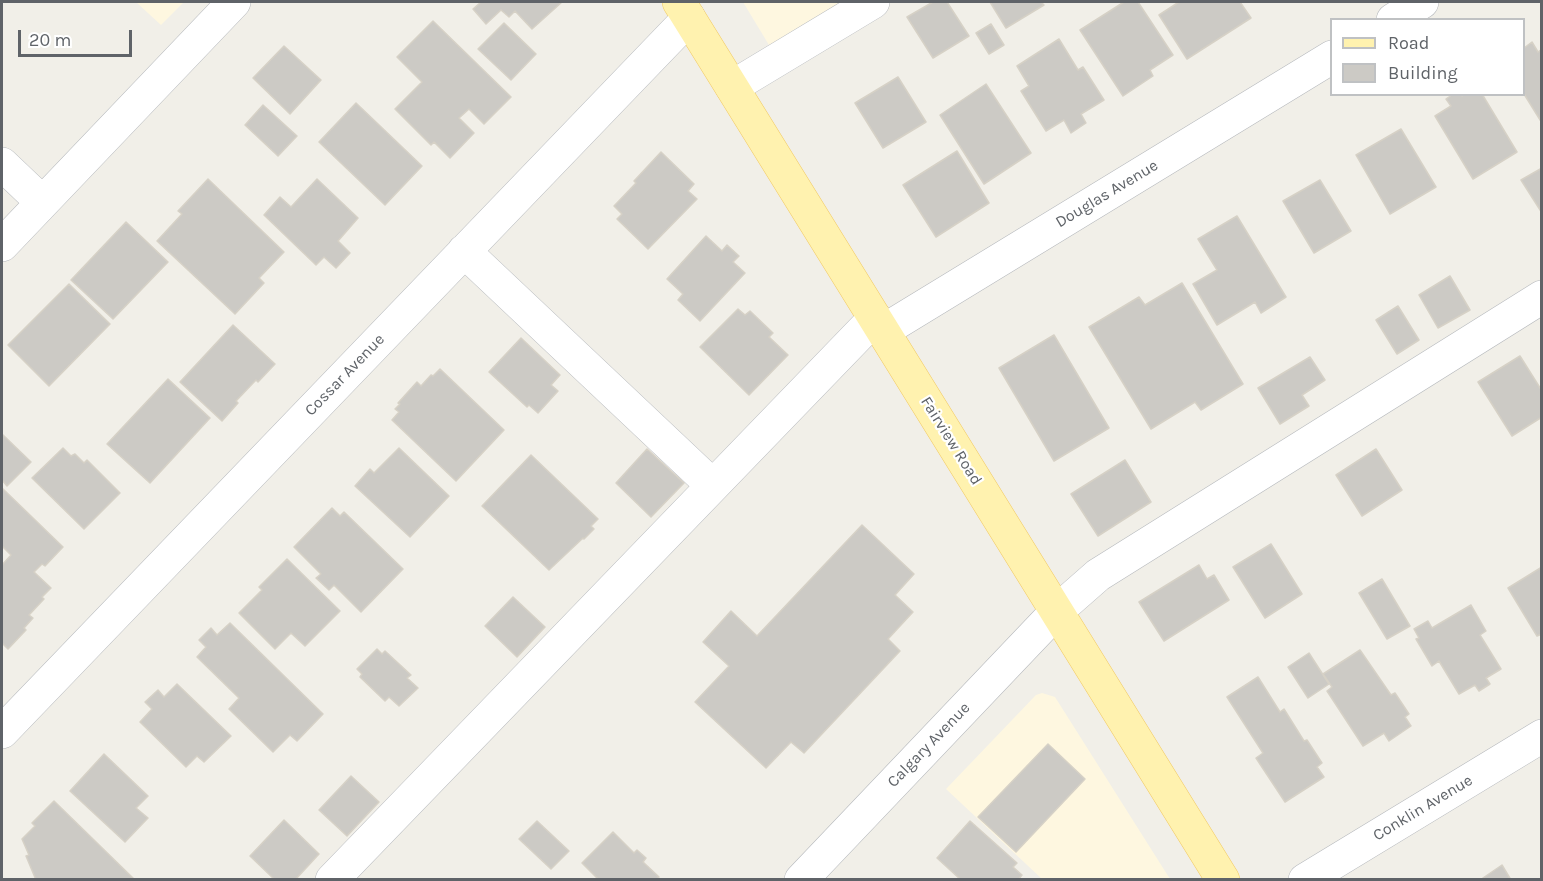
<!DOCTYPE html>
<html>
<head>
<meta charset="utf-8">
<style>
  body { margin:0 }
  #map { position:relative; width:1543px; height:881px; overflow:hidden; background:#f1efe8; font-family:Karla,sans-serif }
  canvas { display:block }
  .frame { position:absolute; inset:0; border:3px solid #5f6368; pointer-events:none }
  .legend { position:absolute; left:1330px; top:18px; width:195px; height:78px; box-sizing:border-box; background:#fff; border:2px solid #bfc1c3; margin:0; padding:8px 10px; list-style:none; font-size:18px; color:#5f6368 }
  .legend li { display:flex; align-items:center; gap:12px; height:30px }
  .legend b { width:30px; border:2px solid #bfc1c3 }
  .scale { position:absolute; left:18px; top:30px; width:114px; height:27px; box-sizing:border-box; border:3px solid #5f6368; border-top:0; padding-left:8px; font-size:18px; line-height:21px; white-space:nowrap; color:#5f6368; -webkit-text-stroke:4px #fff; paint-order:stroke }
</style>
</head>
<body>
<div id="map">
<canvas width="1543" height="881"></canvas>
<div class="frame"></div>
<ul class="legend">
<li><b style="height:8px;background:#fff2af"></b>Road</li>
<li><b style="height:16px;background:#cccac5"></b>Building</li>
</ul>
<div class="scale">20 m</div>
</div>
<script>
const context = document.querySelector('canvas').getContext('2d');
context.lineJoin = 'round';
function paint(path, color) { context.fillStyle = color; context.fill(path, 'evenodd'); }
function strokePath(path, color, width, dash) { context.strokeStyle = color; context.lineWidth = width; context.lineCap = dash ? 'butt' : 'round'; context.setLineDash(dash || []); context.stroke(path); }
function write(font, color, halo, rows, align = 'center') {
  context.font = font + ' Karla,sans-serif'; context.lineWidth = 4.5; context.setLineDash([]); context.textBaseline = 'middle'; context.strokeStyle = halo; context.fillStyle = color; for (const [text, x, y, turn = 0] of rows) {
    context.save(); context.translate(x, y); context.rotate((+turn || 0) * Math.PI / 180); context.textAlign = isNaN(turn) ? turn : align; if (halo) context.strokeText(text, 0, 0); context.fillText(text, 0, 0); context.restore();
  }
}
paint(new Path2D(`
  M136,2h48l-23,23z
  M743,2h120l-88,53z
  M1042,693l13,4 115,182h-128l-96,-90 90,-94z`), '#fef7e0');
const building = new Path2D(`
  M481,2h81l-30,27 -17,-18 -6,6 -8,-7 -15,14 -13,-15z
  M933,2h14l22,34 -36,22 -26,-41z
  M990,2h51l3,3 -38,23z
  M1124,2h14l35,53 -23,15 3,6 -30,20 -43,-66z
  M1179,2h61l11,16 -64,41 -28,-44z
  M433,21l78,76 -27,27 -15,-15 -10,9 15,15 -24,25 -16,-16 -3,3 -36,-36 27,-27 -25,-25z
  M504,23l32,31 -25,26 -33,-31z
  M991,24l13,21 -15,9 -13,-21z
  M1059,39l19,31 5,-3 21,33 -23,14 5,9 -15,10 -7,-13 -18,11 -25,-40 8,-5 -12,-20z
  M1532,42l6,10 4,-3v74l-18,-29v-46z
  M284,46l37,34 -31,34 -37,-36z
  M898,77l28,45 -43,26 -28,-45z
  M986,84l45,69 -47,31 -44,-69z
  M1453,94h8l1,2 3,-2h17l35,58 -44,27 -38,-63 16,-10 -5,-7z
  M356,103l66,63 -37,39 -66,-63z
  M263,105l34,31 -19,20 -33,-31z
  M1401,129l35,58 -46,27 -34,-59z
  M957,151l32,52 -53,34 -33,-52z
  M661,152l33,32 -6,7 9,8 -49,50 -31,-30 5,-5 -8,-8 22,-23 -2,-2z
  M1542,168v45l-21,-33z
  M208,179l76,73 -25,26 5,5 -29,31 -78,-73 25,-27 -4,-3z
  M317,179l41,39 -20,23 12,12 -14,15 -12,-11 -8,8 -52,-50 16,-18 11,10z
  M1320,180l31,51 -37,22 -31,-52z
  M1237,216l49,81 -25,16 -6,-11 -38,23 -24,-41 24,-14 -19,-31z
  M126,222l42,40 -55,57 -42,-39z
  M706,236l16,15 5,-6 12,11 -6,6 12,11 -45,48 -22,-21 5,-6 -16,-15z
  M1450,276l20,34 -32,18 -19,-33z
  M1182,283l61,101 -42,26 -6,-8 -44,27 -62,-102 50,-30 6,8z
  M69,284l41,40 -61,62 -41,-41z
  M1398,306l21,34 -22,14 -21,-34z
  M738,309l7,6 5,-4 23,22 -4,4 19,18 -39,40 -49,-48z
  M233,325l42,39 -17,18 -2,-2 -20,21 2,2 -16,18 -42,-39z
  M1054,335l55,93 -55,33 -55,-93z
  M521,338l39,37 -9,10 7,6 -20,22 -9,-8 -2,2 -38,-35z
  M1520,356l22,35v26l-30,19 -34,-54z
  M1310,357l15,23 -23,15 7,11 -29,18 -22,-36z
  M440,369l64,61 -48,51 -64,-61 7,-8 -4,-3 5,-5 -2,-1 19,-21 4,4 10,-11 2,1z
  M168,379l42,39 -60,65 -43,-39z
  M2,434l29,28 -24,24 -5,-6z
  M63,448l8,8 4,-2 9,9 3,-3 33,33 -36,36 -52,-51z
  M399,448l50,48 -39,41 -55,-51 15,-17 4,4z
  M647,449l37,34 -33,34 -35,-34z
  M1376,449l26,41 -40,26 -26,-41z
  M531,455l67,64 -7,7 3,3 -10,10 -1,-1 -34,32 -67,-64z
  M1125,460l26,42 -53,34 -27,-42z
  M2,488l61,59 -18,19 -3,-2 -8,8 17,16 -9,9 2,2 -15,16 4,3 -9,10 2,2 -18,19 -6,-6v-78l9,-10 -9,-9z
  M332,508l8,8 4,-4 59,57 -42,43 -27,-27 -5,5 -13,-12 5,-4 -27,-27z
  M862,525l52,49 -19,21 18,17 -25,27 12,12 -96,102 -13,-11 -25,26 -71,-66 34,-36 -26,-24 28,-31 26,25z
  M1271,544l31,50 -37,24 -32,-51z
  M287,559l53,52 -35,35 -14,-13 -16,16 -36,-36 23,-23 -3,-3z
  M1199,565l8,14 7,-4 15,25 -65,41 -25,-39z
  M1542,567v67l-5,2 -29,-48z
  M1382,579l28,47 -23,13 -28,-46z
  M513,597l32,30 -28,30 -32,-31z
  M1471,605l15,26 -6,4 21,34 -15,9 4,6 -11,7 -4,-6 -16,9 -20,-33 -7,5 -16,-27 3,-1 -5,-9 14,-8 4,7z
  M230,623l93,91 -26,27 -7,-6 -17,17 -44,-43 10,-11 -42,-41 9,-10 -7,-7 12,-12 6,7z
  M377,649l5,5 3,-3 26,24 -4,3 11,10 -19,18 -10,-9 -4,4 -25,-24 2,-3 -5,-5z
  M1360,650l31,45 4,-2 14,21 -4,3 6,9 -22,15 -5,-8 -21,13 -36,-55 5,-4 -9,-13z
  M1309,653l20,31 -21,14 -20,-31z
  M1258,677l22,35 4,-3 20,32 3,-1 15,23 -5,4 7,10 -39,25 -29,-44 7,-5 -36,-56z
  M177,684l54,52 -27,26 -7,-6 -11,11 -46,-45 12,-13 -7,-7 13,-12 6,7z
  M1048,744l37,35 -69,73 -38,-35z
  M104,754l44,42 -12,12 12,10 -23,24 -55,-51z
  M351,776l28,26 -32,34 -28,-26z
  M54,801l81,79h-99l-10,-24 3,-1 -7,-16 13,-13 -3,-3z
  M284,820l35,34 -24,26h-20l-25,-24z
  M537,821l32,30 -18,18 -32,-30z
  M970,821l47,42 -4,4 9,8 -4,5h-57l-24,-22z
  M613,832l21,21 3,-3 9,8 -3,4 16,15 -3,3h-57l-17,-17z
  M1502,865l9,15h-31z`);
paint(building, '#cccac5');
strokePath(building, '#d6d1c6', 1.5);
const minor = new Path2D(`
  M1393,20l29,-18
  M732,87l141,-85
  M2,164l40,38
  M2,245l232,-243
  M464,251l248,234
  M883,331l449,-274
  M2,732l687,-714
  M332,880l543,-562
  M801,880l256,-269 41,-36 444,-278
  M1305,880l237,-144`);
const major = new Path2D(`
  M679,2l544,878`);
strokePath(minor, '#b5b8bc', 34);
strokePath(major, '#f2c960', 34);
strokePath(minor, '#fff', 33);
strokePath(major, '#fff2af', 33);
write('16px', '#5f6368', '#fff', [
  ["Douglas Avenue",1107,194,-31],
  ["Cossar Avenue",345,375,-46],
  ["Fairview Road",951,441,58],
  ["Calgary Avenue",929,745,-46],
  ["Conklin Avenue",1423,808,-31]
]);
</script>
</body>
</html>
